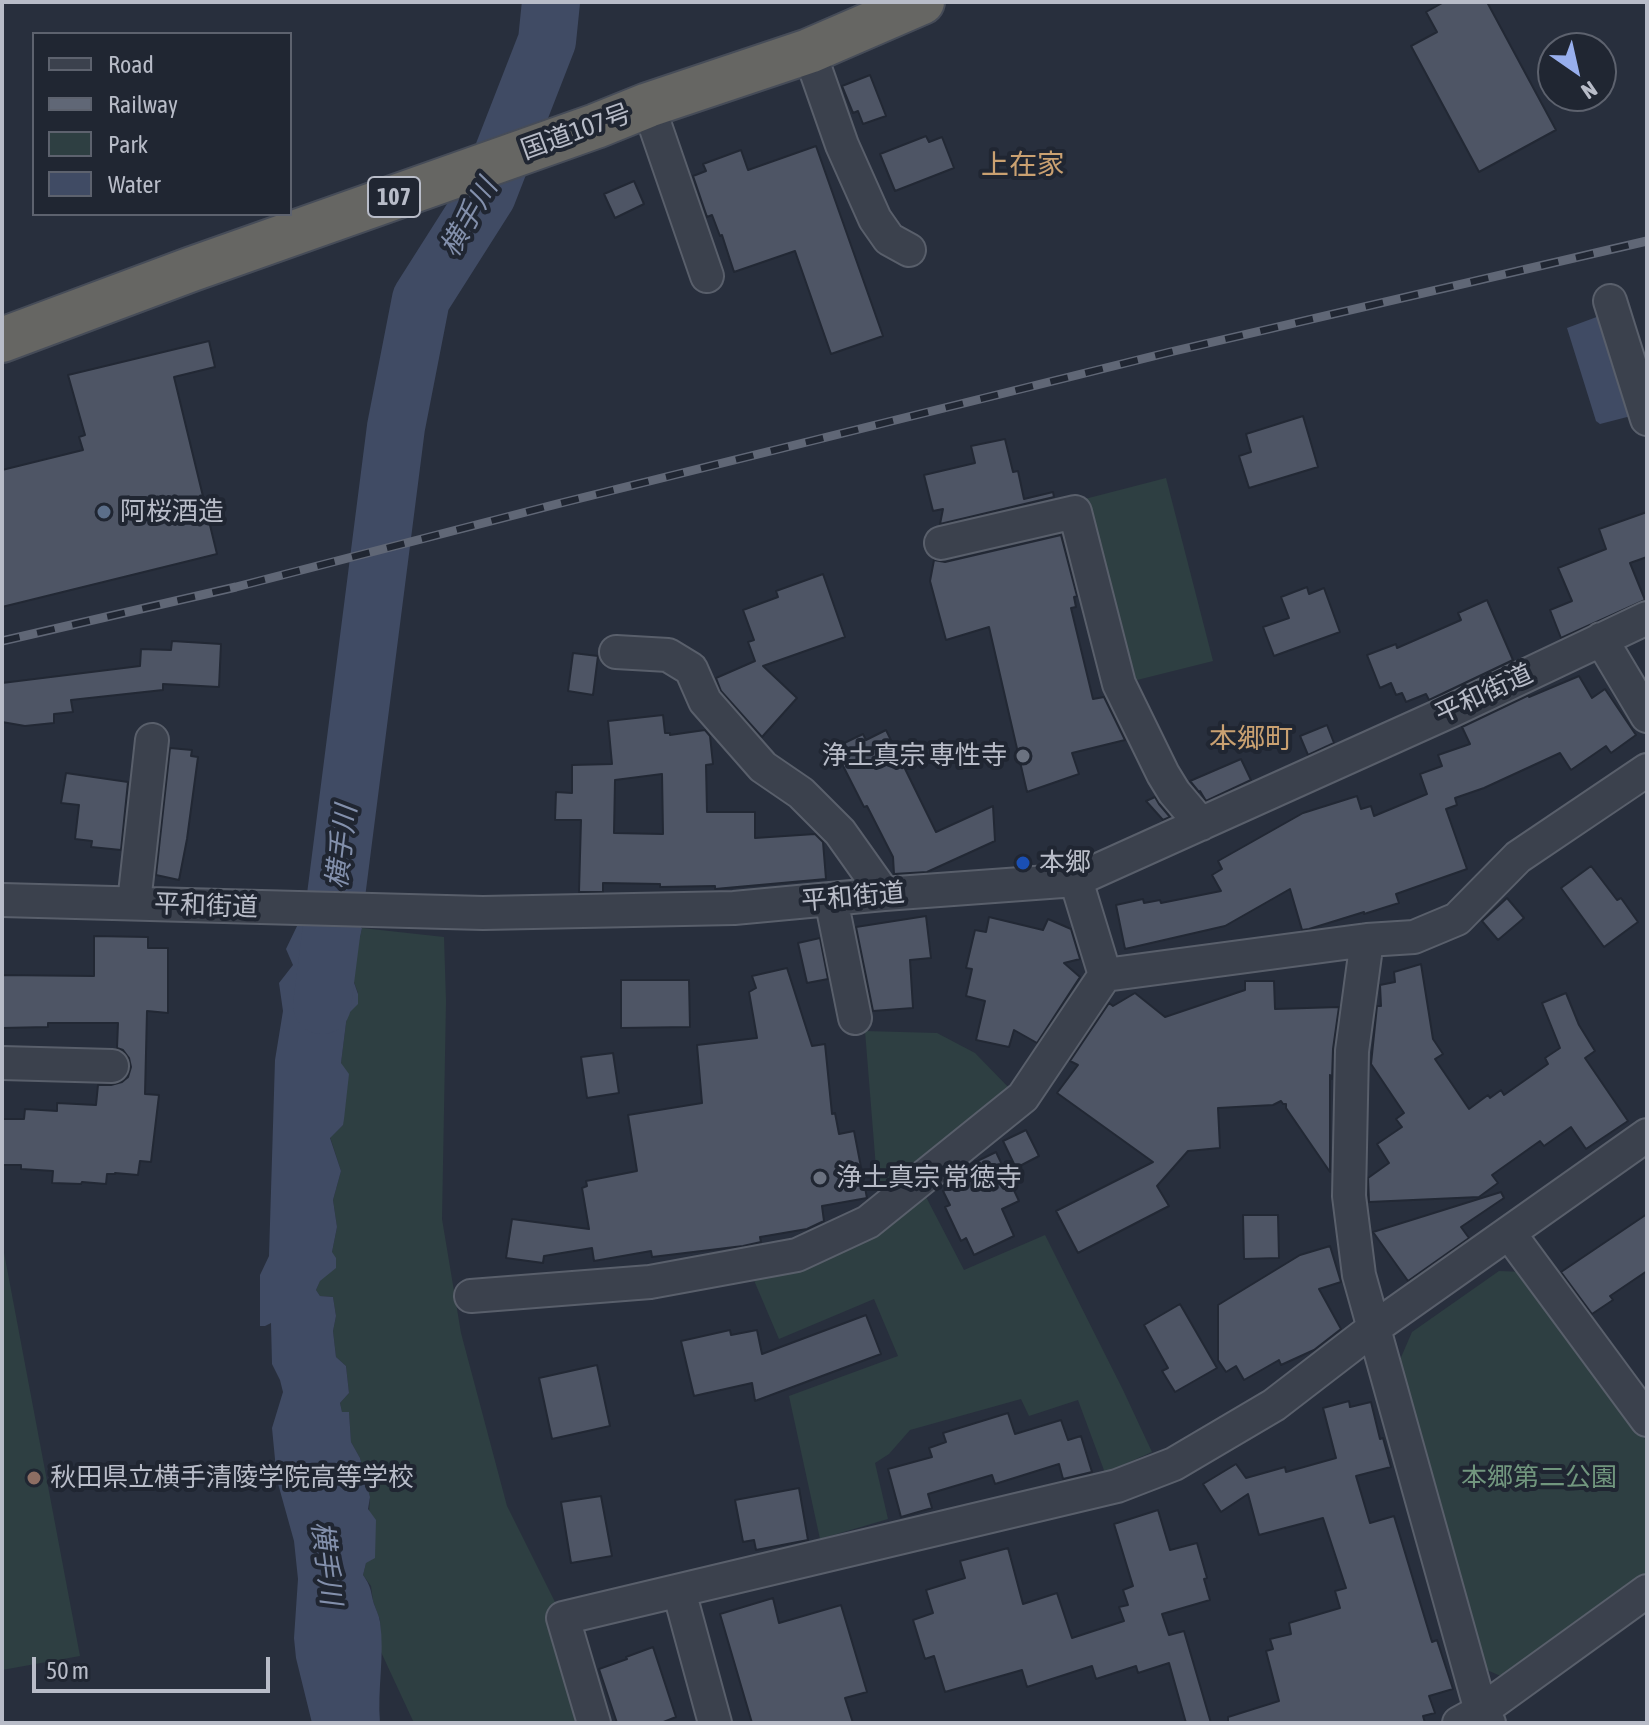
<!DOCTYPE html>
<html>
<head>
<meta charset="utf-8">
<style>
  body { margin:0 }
  #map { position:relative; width:1649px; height:1725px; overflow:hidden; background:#282f3d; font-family:"Asap Condensed",sans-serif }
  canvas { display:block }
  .frame { position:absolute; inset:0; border:4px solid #b8bcc8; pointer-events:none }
  .legend { position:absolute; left:32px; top:32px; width:260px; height:184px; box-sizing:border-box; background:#202632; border:2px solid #5d626e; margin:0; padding:10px 14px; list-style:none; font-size:24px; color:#b8bcc8 }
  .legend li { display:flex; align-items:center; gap:16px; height:40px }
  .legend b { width:40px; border:2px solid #5d626e }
  .north { position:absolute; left:1537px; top:32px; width:80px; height:80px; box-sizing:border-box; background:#202632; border:2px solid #5d626e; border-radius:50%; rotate:146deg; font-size:22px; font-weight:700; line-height:32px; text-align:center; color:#b8bcc8 }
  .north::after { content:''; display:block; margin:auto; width:28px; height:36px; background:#98afed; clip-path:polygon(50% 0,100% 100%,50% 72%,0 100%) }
  .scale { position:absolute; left:32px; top:1657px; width:238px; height:36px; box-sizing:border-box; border:4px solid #b8bcc8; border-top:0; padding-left:10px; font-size:24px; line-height:28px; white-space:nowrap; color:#b8bcc8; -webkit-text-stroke:6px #202632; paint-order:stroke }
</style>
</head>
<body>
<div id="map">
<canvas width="1649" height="1725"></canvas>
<div class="frame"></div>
<ul class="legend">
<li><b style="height:10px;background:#3b414d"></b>Road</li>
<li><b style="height:10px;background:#606776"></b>Railway</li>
<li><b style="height:22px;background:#2e3f42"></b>Park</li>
<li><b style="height:22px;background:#404b64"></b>Water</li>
</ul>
<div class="north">N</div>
<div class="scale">50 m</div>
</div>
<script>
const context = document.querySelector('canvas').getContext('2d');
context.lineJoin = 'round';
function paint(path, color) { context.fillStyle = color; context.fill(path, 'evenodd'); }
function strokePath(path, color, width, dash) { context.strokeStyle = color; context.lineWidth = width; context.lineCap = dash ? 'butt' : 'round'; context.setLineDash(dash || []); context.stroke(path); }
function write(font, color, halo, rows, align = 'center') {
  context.font = font + ' "Asap Condensed","Noto Sans JP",sans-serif'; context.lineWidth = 8; context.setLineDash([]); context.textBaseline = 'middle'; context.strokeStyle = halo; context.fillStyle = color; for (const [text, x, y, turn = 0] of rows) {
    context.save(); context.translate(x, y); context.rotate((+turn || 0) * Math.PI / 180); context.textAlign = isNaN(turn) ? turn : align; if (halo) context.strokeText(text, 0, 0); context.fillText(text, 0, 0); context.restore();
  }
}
paint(new Path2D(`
  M1166,478l47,183 -84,21 -48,-182z
  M362,928l82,9 2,64 -4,218 19,114 46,173 56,112 31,105h-180l-33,-71 -1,-32 -7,-19 -2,-15 -8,-11 3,-12 4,-66 -10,-39 -9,-16 -2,-29 -7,-1 -2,-9 9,-10 -3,-27 -10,-9 -3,-26 3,-15 -3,-19 -13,-1 -4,-6 16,-38 5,-25 -4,-27 8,-29 -11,-34 13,-12 -2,-62 6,-48 11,-22 -7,-19z
  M865,1031l72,2 38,20 37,38 -134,102z
  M925,1195l39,75 81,-35 78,155 29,62 -47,21 -27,-73 -49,16 -8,-17 -111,31 -21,24 -14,9 13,56 -68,20 -31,-143 109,-40 -24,-57 -95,40 -26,-61 53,-14 73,-29z
  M2,1242l78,414 -78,14z
  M1499,1271l26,1 122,170v132l-144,103 -23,-10 -84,-298 16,-37z`), '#2e3f42');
paint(new Path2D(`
  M1602,315l29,101 -31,8 -4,-3 -29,-93z
  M298,924l64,4 -11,46 7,20v10l-11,11 -6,48 8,11 -5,45 -1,6 -13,13 11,33 -8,29 4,27 -5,25 4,6v10l-16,13 -4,9 4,6 13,1 3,19 -3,15 3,26 10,9 3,27 -9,10 2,9h7l2,30 9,16 10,39 -2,12 8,11 -1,38 -9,5 -3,12c9,13 7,15 11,29 2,6 5,11 6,18 5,33 -3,67 0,101h-68l-16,-65 -2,-20 4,-59 -4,-38 -17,-61 -5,-52 11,-36 -3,-12 -8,-16 -1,-41 -6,3h-5v-51l9,-19 6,-196 8,-49 -4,-28 14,-18 -7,-16z`), '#404b64');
strokePath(new Path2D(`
  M322,1005l74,-578 25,-128 66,-104 60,-154 4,-39`), '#404b64', 58);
const building = new Path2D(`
  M1444,2h43l69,128 -77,42 -68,-126 26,-14 -11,-20z
  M870,75l16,41 -23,8 -5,-13 -5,2 -11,-27z
  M926,136l3,6 13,-5 12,31 -59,23 -15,-37z
  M816,146l67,190 -52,18 -36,-103 -61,21 -12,-37 -2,1 -8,-21 -5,2 -14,-41 13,-5 -3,-7 38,-14 7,20z
  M634,181l10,23 -29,14 -11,-24z
  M209,341l6,26 -41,10 43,177 -215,53v-137l81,-20 -4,-13 6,-2 -17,-60z
  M1303,416l15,51 -69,21 -10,-32 12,-4 -5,-18z
  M1005,439l8,33 5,-1 6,28 29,-7 1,5 -114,27 3,-15 -10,2 -9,-36 51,-12 -4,-17z
  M1647,512v45l-17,6 15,37 -84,38 -11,-28 22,-9 -14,-33 48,-19 -7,-20z
  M1061,535l16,61 -3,1 2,10 -5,1 22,91 11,-2 21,43 -53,13 7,21 -52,18 -38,-165 -43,13 -16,-59 4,-21 11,2z
  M823,574l22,63 -82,29 34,32 -35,39 -41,-46 -5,-13 39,-17 -7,-19 6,-2 -11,-30 35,-13 -2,-6z
  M1307,587l2,7 15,-6 16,44 -66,24 -11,-29 26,-9 -8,-21z
  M1487,600l26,60 -84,40 -3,-6 -20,8 -4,-9 -6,2 -5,-12 -11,5 -13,-33 29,-11 1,4 64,-28 -3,-7z
  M172,641l49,3 -2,43 -56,-3v6l-92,10 2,12 -19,2v9l-29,3 -23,-4v-39l138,-17 1,-17 30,1z
  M573,653l25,3 -5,39 -25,-4z
  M1579,676l13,22 13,-9 31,46 -25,18 -5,-7 -35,24 -11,-17 -76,35 -29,10 2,7 -11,4 21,60 -71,25 3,9 -35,11v-2l-55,17 -7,1 -12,-41 -65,37 -100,23 -9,-44 27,-6 1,4 16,-3 1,3 60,-12 -9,-16 10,-6 -4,-8 85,-48 54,-17 4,13 10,-3 3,10 53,-22 -7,-20 22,-8 -4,-11 32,-11 -8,-17 67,-32v2z
  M663,715l2,18h5v2l35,-5 5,6 3,28 -7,1 1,47h48v26l60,-4 8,8 3,37 -111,10v-3l-55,1v-3l-57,-1v9h-24l2,-72h-26l1,-28 16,1v-28l40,-1 -4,-43zM662,774l1,60 -49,-1 1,-53z
  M1327,725l7,18 -26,12 -8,-19z
  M886,730l50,102 57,-26 2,35 -68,31 -33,2 -1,-17 -26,-51 -3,1 -26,-51v-10l25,-12 3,6z
  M170,748l22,2 -1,6 7,1 -11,82 -8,41 -23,-5z
  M1241,759l10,21 -45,21 -6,-10 -1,1 -9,-11z
  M66,773l62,9 -7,68 -30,-3 1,-6 -17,-2 4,-34 -18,-2z
  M1155,797l4,7 11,13 -7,3 -17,-19z
  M1591,866l26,34 4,-2 17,24 -34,25 -43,-59z
  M1507,898l17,20 -26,22 -16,-19z
  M926,916l5,42 -21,2 3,48 -40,3 -17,-84z
  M989,917l54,13 5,-11 23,10 9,30 -16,4 16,14 -43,66 -23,-13 -5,17 -33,-7 9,-39 -19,-5 6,-27 -6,-1 9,-38 11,2z
  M94,936l54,1v11h20v65l-21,-2 -2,83 14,1 -8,67 -11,-1 -2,14 -23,-2v1h-8l-1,10 -24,-2 -1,2 -29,-1 1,-12 -32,-2v-4h-19v-46h22l1,-10 32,2v-8l39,2 2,-20h13l11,-3 6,-5 3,-10 -2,-9 -6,-8 -6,-2 1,-25h-70v4l-46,1v-53l92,1z
  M820,938l8,41 -21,4 -9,-40z
  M1421,964l12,75 10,15 -8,5 34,50 19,-14 2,3 11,-8 3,5 44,-31 -3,-6 15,-10 -18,-45 24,-10 13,32 16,26 -10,7 43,63 -42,28 -15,-22 -27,19 -4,-5 -48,34 6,8 -19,14 -110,5 -1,-24 21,-15 -12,-19 25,-17 -6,-8 8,-6 -33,-49 6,-58h4l-1,-21 15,-3 -1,-10z
  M787,968l25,78 13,-2 7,70 3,-1 4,21 15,-3 13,67 -45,8 2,15 -17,8 -47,8 1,5 -18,4 -91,11 -1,-6 -57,10 -2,-13 -48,8 -1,7 -37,-5 6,-39 77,10 -7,-41 5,-2 -1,-5 51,-10 -9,-56 74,-12 -5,-58 60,-7 -8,-46 7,-4 -4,-12z
  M621,980h68l1,47 -69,1z
  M1245,981h29l1,28 64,-2 -6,42 -1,30 -2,-4v97l-44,-64v-4h-3l-2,-3 -8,4 -55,3 2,40 -32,3 -31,35 12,20 -91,47 -22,-42 97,-49 -96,-69 21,-28 -8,-4 39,-58 4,3 22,-13 30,24 80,-27z
  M613,1053l6,40 -32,5 -6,-41z
  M1026,1130l13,26 -23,12 -13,-27z
  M996,1152l23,49 -17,8 12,27 -40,19 -8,-17 -5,3 -16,-34 5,-2 -7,-14 31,-15 -5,-11z
  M1501,1192l3,6 -43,29 8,11 -61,43 -35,-49z
  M1647,1214v57l-37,25 3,4 -21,14 -31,-42z
  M1243,1215h35l1,43 -35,1z
  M1330,1246l11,36 -22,7 22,40 -27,21 -33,15 -2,-5 -35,20 -8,-14 -10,6 -8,-12v-55l82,-50z
  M1180,1304l37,64 -42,24 -13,-21 6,-3 -24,-43z
  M866,1315l15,39 -126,47 -3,-18 -58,13 -13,-55 49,-11 1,5 26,-5 5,24z
  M597,1365l13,61 -58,13 -13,-61z
  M1349,1401l1,6 21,-5 9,37 3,-1 8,29 -35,9 14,47 24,-7 38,126 5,-2 16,49 -24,7 6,17 -12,3 2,7h-197v-6l51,-16 -13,-50 7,-2 -3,-10 21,-5 -2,-11 51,-15 -5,-17 11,-3 -23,-70 -64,17 -11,-41 -27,18 -18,-28 33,-20 10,14 39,-11 1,5 50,-14 -13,-50z
  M1008,1413l7,21 46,-14 7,20 13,-4 11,36 -29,7 -4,-15 -64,20 -3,-9 -64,19 4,14 -31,9 -13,-48 44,-12 -3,-9 17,-6 -3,-9z
  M799,1488l9,52 -52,10 -2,-10 -11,2 -8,-42z
  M601,1496l11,60 -41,7 -10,-61z
  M1158,1510l12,40 27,-7 10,35 -3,1 6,21 -48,14 7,21 15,-4 27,92h-25l-17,-60 -31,10 -2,-7 -40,13 -4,-13 -65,21 -5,-17 -77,22 -11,-36 -9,3 -12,-39 20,-7 -7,-23 39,-12 -5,-17 48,-13 15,56 34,-11 15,45 52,-17 -5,-14 9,-2 -5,-15 10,-4 -19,-62z
  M773,1598l6,25 62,-18 26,87 -22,6 8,25h-101l-32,-109z
  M653,1647l23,70 -15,6h-44l-18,-54 28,-10 -1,-2z`);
paint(building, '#4e5565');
strokePath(building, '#222834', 2);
const minor = new Path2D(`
  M809,51l33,94 33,74 14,20 20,11
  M648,105l59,171
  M1610,301l37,118
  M941,543l134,-31 44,172 44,90 11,18 27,32
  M1601,639l46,77
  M616,652l52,3 23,14 14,32 58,66 38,26 39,39 44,62
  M1076,880l29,95
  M831,899l24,119
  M2,900l481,13 251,-5 150,-14 192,-14 377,-170 194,-92
  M134,903l18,-163
  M1367,940l-15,111 -3,145 10,79 122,436 8,12
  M2,1063l110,3
  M1509,1233l138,187
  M471,1296l179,-14 147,-27 71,-33 155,-125 82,-122 262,-35 47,-3 43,-18 61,-62 129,-87
  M679,1591l36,132
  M594,1723l-31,-105 554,-132 57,-22 100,-59 100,-77 273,-193
  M1459,1723l22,-12 166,-120`);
const trunk = new Path2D(`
  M2,340l190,-71 404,-143 52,-21 161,-54 113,-49`);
strokePath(minor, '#595f6b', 36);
strokePath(trunk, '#464c58', 48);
strokePath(minor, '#3b414d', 32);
strokePath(trunk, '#666663', 44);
const rail = new Path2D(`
  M2,641l234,-54 321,-83 613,-152 477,-111`);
strokePath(rail, '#606776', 9);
strokePath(rail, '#202632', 6, [18]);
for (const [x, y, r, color] of [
  [104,512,8,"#5c6f8a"],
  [1023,756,8,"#6b7280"],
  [1023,863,8,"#1a4fb4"],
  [820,1178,8,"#6b7280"],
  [34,1478,8,"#8d6e63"]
]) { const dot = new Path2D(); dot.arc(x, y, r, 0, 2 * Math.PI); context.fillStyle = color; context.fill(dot); strokePath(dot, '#202632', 3); }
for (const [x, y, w] of [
  [394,197,52]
]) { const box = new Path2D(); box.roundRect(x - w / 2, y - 20, w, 40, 6); context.fillStyle = '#202632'; context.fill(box); strokePath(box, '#b8bcc8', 2); }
write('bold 24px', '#b8bcc8', null, [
  ["107",394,197]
]);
write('26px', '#b8bcc8', '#202632', [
  ["国道107号",576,132,-20],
  ["平和街道",1484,694,-25],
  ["平和街道",853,897,-5],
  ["平和街道",206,906,2]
]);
write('26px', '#b8bcc8', '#202632', [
  ["阿桜酒造",120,512],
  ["浄土真宗 専性寺",1007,756,"right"],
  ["本郷",1039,863],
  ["浄土真宗 常徳寺",836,1178],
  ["秋田県立横手清陵学院高等学校",50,1478]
], 'left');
write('26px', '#71967e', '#202632', [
  ["本郷第二公園",1539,1478]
]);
write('28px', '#caa171', '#202632', [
  ["上在家",1023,165],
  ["本郷町",1251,739]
]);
write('italic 28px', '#8390ac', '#202632', [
  ["横手川",469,218,-60],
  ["横手川",342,847,-83],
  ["横手川",326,1563,83]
]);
</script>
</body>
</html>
